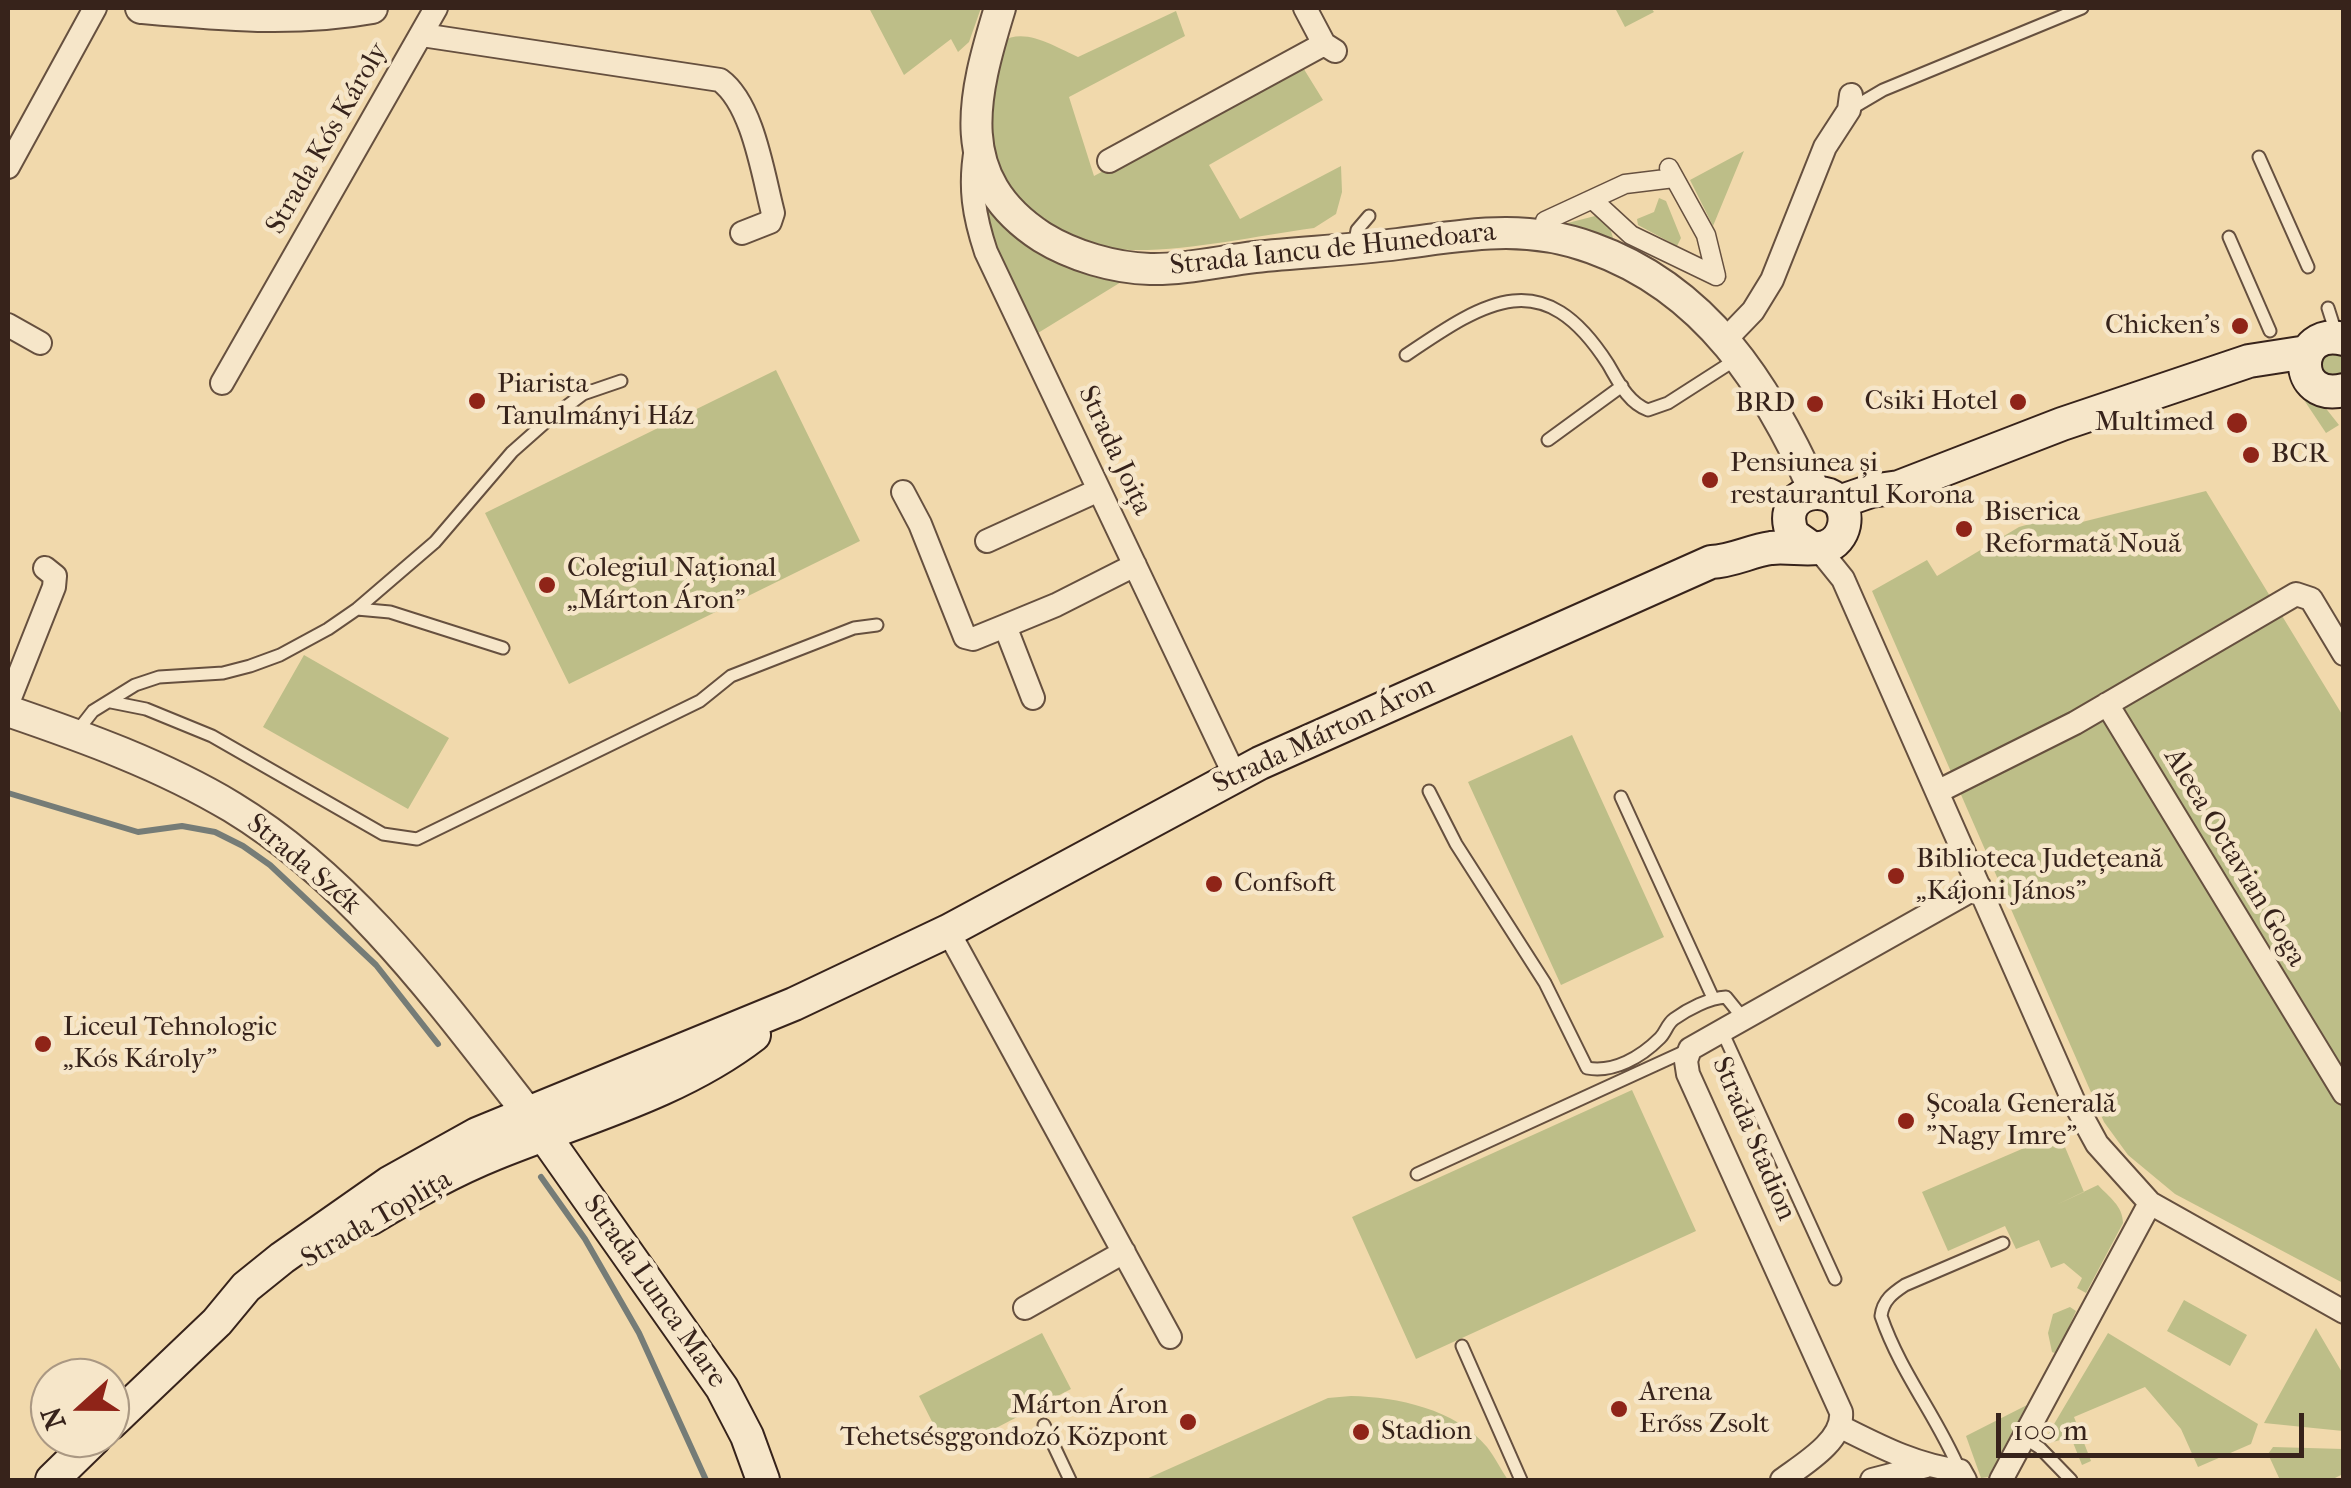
<!DOCTYPE html>
<html>
<head>
<meta charset="utf-8">
<style>
  body { margin:0 }
  #map { position:relative; width:2351px; height:1488px; overflow:hidden; background:#f1d9ac; font-family:"IM FELL French Canon",serif }
  canvas { display:block }
  .frame { position:absolute; inset:0; border:10px solid #37231b; pointer-events:none }
  .north { position:absolute; left:30px; top:1358px; width:100px; height:100px; box-sizing:border-box; background:#f6e6c9; border:2px solid #aa9883; border-radius:50%; rotate:249deg; font-size:28px; font-weight:700; line-height:40px; text-align:center; color:#37231b }
  .north::after { content:''; display:block; margin:auto; width:35px; height:45px; background:#8f2418; clip-path:polygon(50% 0,100% 100%,50% 72%,0 100%) }
  .scale { position:absolute; left:1996px; top:1413px; width:308px; height:45px; box-sizing:border-box; border:5px solid #37231b; border-top:0; padding-left:12px; font-size:30px; line-height:35px; white-space:nowrap; color:#37231b; -webkit-text-stroke:8px #f6e6c9; paint-order:stroke }
</style>
</head>
<body>
<div id="map">
<canvas width="2351" height="1488"></canvas>
<div class="frame"></div>
<div class="north">N</div>
<div class="scale">100 m</div>
</div>
<script>
const context = document.querySelector('canvas').getContext('2d');
context.lineJoin = 'round';
function paint(path, color) { context.fillStyle = color; context.fill(path, 'evenodd'); }
function strokePath(path, color, width, dash) { context.strokeStyle = color; context.lineWidth = width; context.lineCap = dash ? 'butt' : 'round'; context.setLineDash(dash || []); context.stroke(path); }
function write(font, color, halo, rows, align = 'center') {
  context.font = font + ' "IM FELL French Canon",serif'; context.lineWidth = 9; context.setLineDash([]); context.textBaseline = 'middle'; context.strokeStyle = halo; context.fillStyle = color; for (const [text, x, y, turn = 0] of rows) {
    context.save(); context.translate(x, y); context.rotate((+turn || 0) * Math.PI / 180); context.textAlign = isNaN(turn) ? turn : align; if (halo) context.strokeText(text, 0, 0); context.fillText(text, 0, 0); context.restore();
  }
}
paint(new Path2D(`
  M869,8h112l-12,34 -11,10 -7,-13 -47,36z
  M1615,8h36l3,4 -29,15z
  M1176,11l9,25 -116,61 25,79 208,-110 21,34 -114,65 31,54 101,-53 1,26 -6,22 -22,14c-60,8 -123,23 -183,22 -50,-1 -126,-44 -139,-94 -10,-37 3,-79 10,-114 22,-16 55,6 76,15z
  M1744,151l-31,75 -23,-46z
  M1659,198l7,3 15,37 -4,8 -39,-21 -1,-6 17,-7z
  M983,203c42,47 86,56 143,76l-88,54 -44,-82z
  M1595,216l14,9 5,16 -66,-13z
  M2340,352l3,3v20l-19,3 -6,-18 3,-5z
  M776,370l84,171 -291,143 -84,-171z
  M2304,400l20,6 15,19 -13,8z
  M2206,491l137,225v567l-168,-89 -47,-39 -24,-33 -232,-531 55,-31 10,16 82,-49 25,-7 34,3z
  M304,655l145,83 -41,71 -145,-82z
  M1572,735l92,202 -103,48 -93,-203z
  M1632,1090l64,141 -280,128 -64,-142z
  M2059,1133l25,59 -28,13 42,-20c11,12 25,21 25,38l-37,70 -9,-5 5,-10 -18,-15 -13,5 -12,-28 -23,9 -11,-23 -57,25 -26,-59z
  M2184,1300l63,35 -17,31 -63,-35z
  M2070,1307l6,4 -19,43 -5,-2 -4,-19 5,-19z
  M2316,1328l27,46v57l-79,-8z
  M1042,1333l29,56 -123,64 -29,-57z
  M2108,1333l150,91 -7,20 -53,23 -17,-38 -36,-42 -71,30 17,44 -9,4 -10,-25 -10,4 -2,-4 -11,3 -5,-2z
  M1351,1396c46,1 105,13 136,51 8,10 14,23 21,33h-364l184,-82z
  M2027,1405l-39,72 -7,1 -15,-42z
  M2273,1447l70,2v25l-12,6h-51l-12,-26z`), '#bdbe88');
strokePath(new Path2D(`
  M8,793l130,39 44,-6 33,6 28,14 27,19 106,100 62,79
  M541,1177l44,62 54,94 67,147`), '#757c77', 6);
const service = new Path2D(`
  M1849,110l34,-20 199,-82
  M2259,157l49,110
  M2229,237l41,94
  M1354,247l3,-17 12,-14
  M2328,308l8,25
  M1406,355c81,-55 137,-92 202,9 10,17 20,39 40,46l20,-7 67,-43
  M1548,440l74,-54
  M357,609l33,3 113,36
  M111,702l35,7 66,27 171,98 34,5 283,-138 31,-25 123,-48 23,-3
  M75,734l18,-23 42,-26 24,-8 64,-4 27,-7 30,-11 48,-26 29,-20 78,-67 77,-90 35,-31 36,-27 38,-13
  M1429,791l27,53 89,139 42,85c27,5 54,-11 73,-30 6,-6 7,-14 14,-19 14,-10 35,-21 52,-22l17,21
  M1621,797l92,201
  M1722,1031l113,248
  M1417,1174l273,-125
  M1462,1346l59,134
  M1044,1425l26,55
  M2023,1437l17,11 31,32
  M1960,1471c-23,-55 -59,-97 -79,-155 2,-16 12,-23 24,-31l98,-42`);
const pedestrian = new Path2D(`
  M1669,168l37,67 10,41
  M1593,200l38,35 85,41
  M1545,221l80,-37 49,-6`);
const minor = new Path2D(`
  M1305,8l19,36 11,7
  M422,35l298,45c33,24 43,95 53,133l-3,9 -28,11
  M976,148c-7,39 -2,68 10,104l249,524
  M1109,161l215,-117
  M8,167l87,-159
  M8,325l32,18
  M1725,340l28,-29 19,-31 53,-133 24,-37 2,-15
  M222,383l214,-375
  M903,492l17,32 45,113 8,2 32,-13 28,72
  M987,541l112,-51
  M1818,548l25,31 230,521 24,44 53,59 194,109
  M1005,626l51,-21 79,-40
  M8,703l46,-116 1,-11 -10,-8
  M2107,704l237,389
  M1937,792l138,-69 221,-129 15,5 33,55
  M948,931l222,406
  M1025,1308l99,-56
  M1841,1427c40,20 74,38 119,44l5,9
  M1782,1480c20,-15 62,-39 59,-68l-153,-338 -2,-13 4,-12 37,-21 252,-142
  M1872,1480l54,-14
  M2001,1480l149,-277`);
const tertiary = new Path2D(`
  M141,8c78,7 154,14 231,0
  M1000,8c-27,88 -49,170 42,229 31,19 72,31 108,32 34,1 71,-8 105,-12 48,-5 96,-7 143,-13 70,-9 125,-21 194,4 115,41 176,139 223,244
  M8,711c76,26 154,54 224,96 122,74 209,195 296,306`);
const secondary = new Path2D(`
  M2344,339c-52,-13 -52,64 0,51
  M1839,502l32,-11 28,-4 163,-63 187,-63 58,-9
  M534,1121l188,267 25,48 16,44
  M370,1219c39,-24 82,-48 124,-65 86,-35 185,-61 260,-119
  M110,1424l107,-102 29,-35 36,-29 107,-75 88,-49 317,-130 154,-73 312,-168 451,-201c22,-1 39,-11 60,-14 17,-2 38,3 54,-1 10,-3 17,-12 19,-22 8,-47 -73,-41 -51,10l17,12
  M52,1480l43,-42`);
strokePath(service, '#66503f', 15);
strokePath(pedestrian, '#66503f', 21);
strokePath(minor, '#66503f', 26);
strokePath(tertiary, '#66503f', 34);
strokePath(secondary, '#37231b', 36);
strokePath(service, '#f6e6c9', 11);
strokePath(pedestrian, '#f6e6c9', 18);
strokePath(minor, '#f6e6c9', 22);
strokePath(tertiary, '#f6e6c9', 30);
strokePath(secondary, '#f6e6c9', 32);
for (const [x, y, r, color] of [
  [2240,326,10,"#8f2418"],
  [477,401,10,"#8f2418"],
  [2018,402,10,"#8f2418"],
  [1815,404,10,"#8f2418"],
  [2237,423,12,"#8f2418"],
  [2251,455,10,"#8f2418"],
  [1710,480,10,"#8f2418"],
  [1964,529,10,"#8f2418"],
  [547,585,10,"#8f2418"],
  [1896,876,10,"#8f2418"],
  [1214,884,10,"#8f2418"],
  [43,1044,10,"#8f2418"],
  [1906,1121,10,"#8f2418"],
  [1619,1409,10,"#8f2418"],
  [1188,1422,10,"#8f2418"],
  [1361,1432,10,"#8f2418"]
]) { const dot = new Path2D(); dot.arc(x, y, r, 0, 2 * Math.PI); context.fillStyle = color; context.fill(dot); strokePath(dot, '#f6e6c9', 4); }
write('28px', '#37231b', '#f6e6c9', [
  ["Strada Kós Károly",328,139,-60],
  ["Strada Iancu de Hunedoara",1333,250,-6],
  ["Strada Joița",1114,451,65],
  ["Strada Márton Áron",1324,736,-25],
  ["Aleea Octavian Goga",2234,858,59],
  ["Strada Szék",303,865,40],
  ["Strada Stadion",1753,1139,67],
  ["Strada Toplița",377,1220,-30],
  ["Strada Lunca Mare",654,1292,55]
]);
write('28px', '#37231b', '#f6e6c9', [
  ["Chicken's",2220,326,"right"],
  ["Piarista",497,385],
  ["Tanulmányi Ház",497,417],
  ["Csiki Hotel",1998,402,"right"],
  ["BRD",1795,404,"right"],
  ["Multimed",2214,423,"right"],
  ["BCR",2271,455],
  ["Pensiunea și",1730,464],
  ["restaurantul Korona",1730,496],
  ["Biserica",1984,513],
  ["Reformată Nouă",1984,545],
  ["Colegiul Național",567,569],
  ["„Márton Áron”",567,601],
  ["Biblioteca Județeană",1916,860],
  ["„Kájoni János”",1916,892],
  ["Confsoft",1234,884],
  ["Liceul Tehnologic",63,1028],
  ["„Kós Károly”",63,1060],
  ["Școala Generală",1926,1105],
  ["\"Nagy Imre\"",1926,1137],
  ["Arena",1639,1393],
  ["Erőss Zsolt",1639,1425],
  ["Márton Áron",1168,1406,"right"],
  ["Tehetsésggondozó Központ",1168,1438,"right"],
  ["Stadion",1381,1432]
], 'left');
</script>
</body>
</html>
